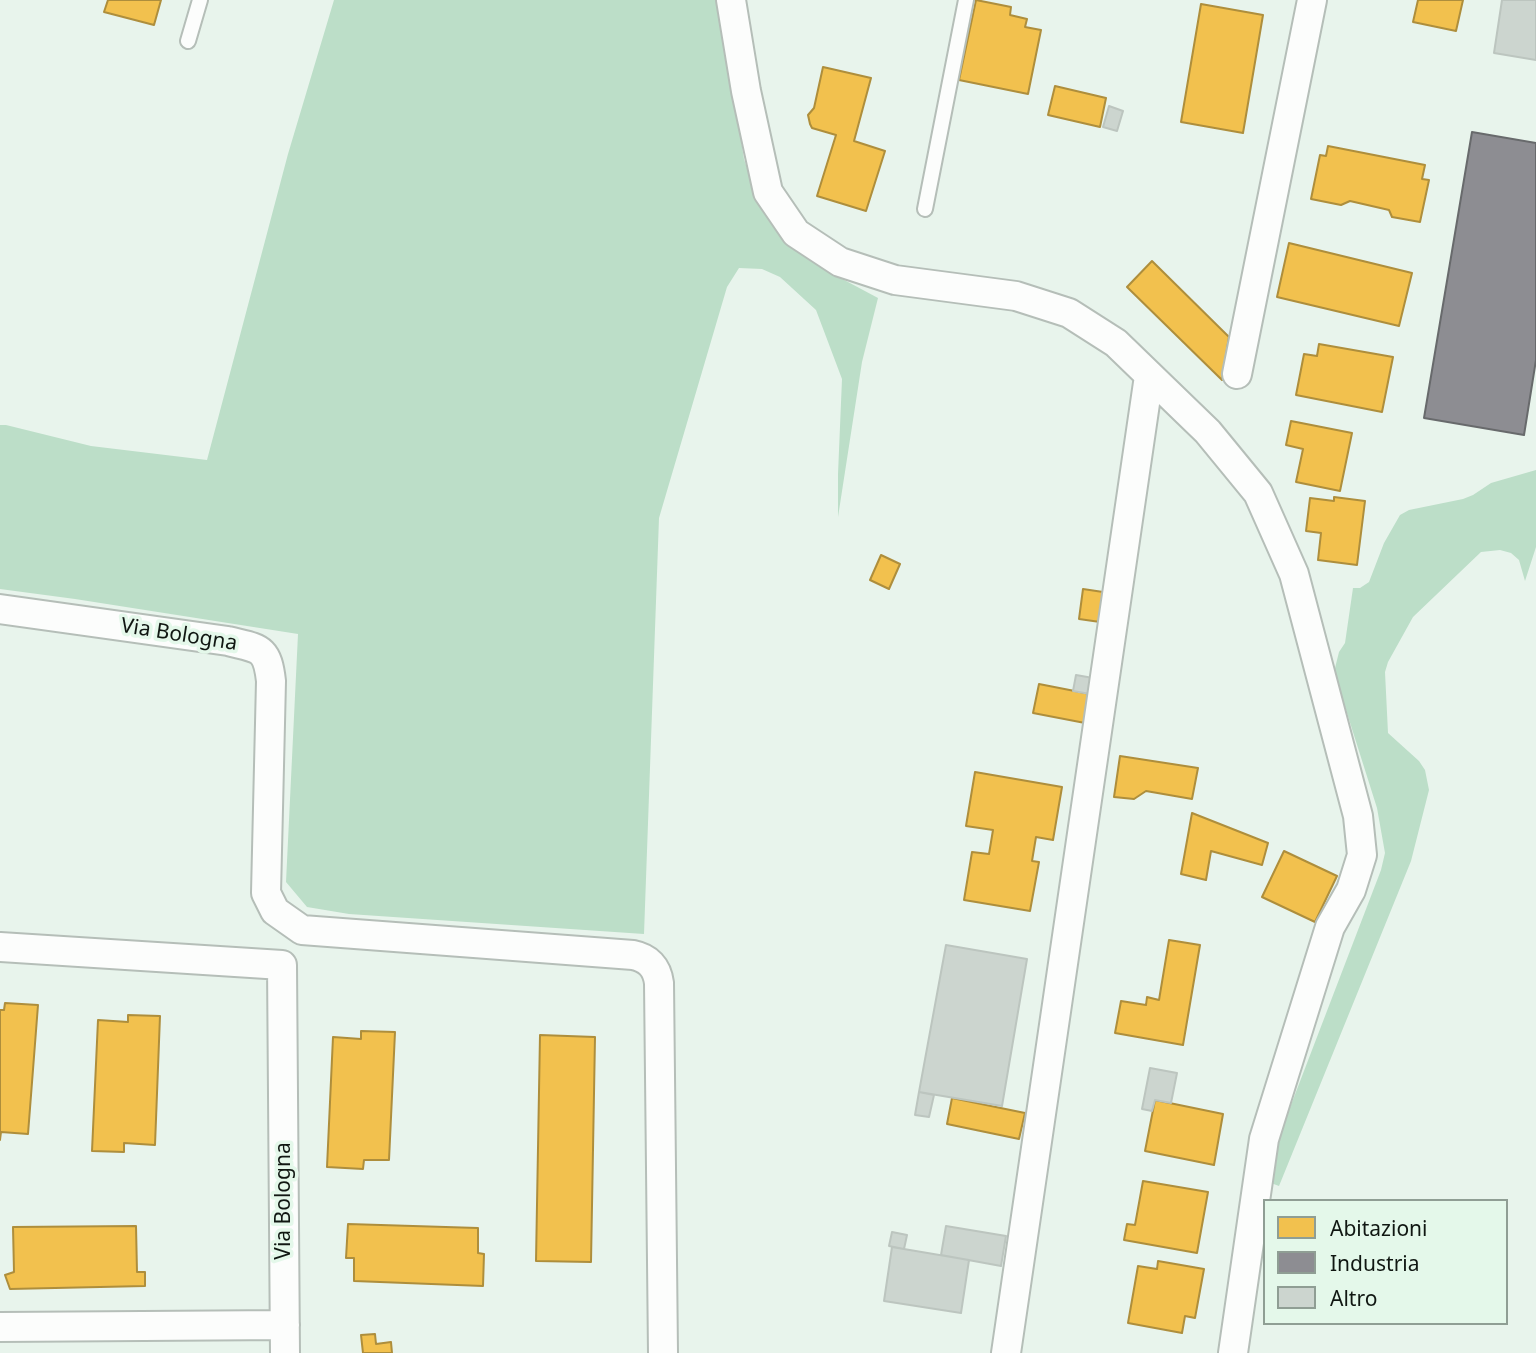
<!DOCTYPE html>
<html>
<head>
<meta charset="utf-8">
<style>
  body { margin:0 }
  #map { position:relative; width:1536px; height:1353px; overflow:hidden; background:#e8f4ec; font-family:"Noto Sans",sans-serif }
  canvas { display:block }
  .legend { position:absolute; left:1263px; top:1199px; width:245px; height:126px; box-sizing:border-box; background:#e4f8ea; border:2px solid #8f9e94; margin:0; padding:9px 12px; list-style:none; font-size:21px; color:#101712 }
  .legend li { display:flex; align-items:center; gap:14px; height:35px }
  .legend b { width:35px; border:2px solid #8f9e94 }
</style>
</head>
<body>
<div id="map">
<canvas width="1536" height="1353"></canvas>
<ul class="legend">
<li><b style="height:19px;background:#f2c14e"></b>Abitazioni</li>
<li><b style="height:19px;background:#8d8d92"></b>Industria</li>
<li><b style="height:19px;background:#ccd5cf"></b>Altro</li>
</ul>
</div>
<script>
const context = document.querySelector('canvas').getContext('2d');
context.lineJoin = 'round';
function paint(path, color) { context.fillStyle = color; context.fill(path, 'evenodd'); }
function strokePath(path, color, width, dash) { context.strokeStyle = color; context.lineWidth = width; context.lineCap = dash ? 'butt' : 'round'; context.setLineDash(dash || []); context.stroke(path); }
function write(font, color, halo, rows, align = 'center') {
  context.font = font + ' "Noto Sans",sans-serif'; context.lineWidth = 7; context.setLineDash([]); context.textBaseline = 'middle'; context.strokeStyle = halo; context.fillStyle = color; for (const [text, x, y, turn = 0] of rows) {
    context.save(); context.translate(x, y); context.rotate((+turn || 0) * Math.PI / 180); context.textAlign = isNaN(turn) ? turn : align; if (halo) context.strokeText(text, 0, 0); context.fillText(text, 0, 0); context.restore();
  }
}
paint(new Path2D(`
  M334,0h385l25,159 15,45 22,30 37,32 60,32 -16,64 -24,155v-43l4,-95 -26,-69 -36,-33 -18,-8 -23,-1 -12,19 -68,231 -15,416 -295,-20 -42,-7 -21,-25 12,-248 -223,-35 -75,-10v-164h6l85,21 116,14 81,-306z
  M1536,470v77l-11,34 -6,-21 -8,-7 -11,-3 -19,2 -68,65 -25,45 -3,10 3,61 31,28 6,9 4,20 -18,71 -132,325 -8,-3 5,-39 105,-274 4,-17 -8,-45 -43,-136 5,-20 6,-9 8,-55h7l9,-6 15,-39 16,-28 9,-5 54,-11 10,-4 18,-12z`), '#bcdec8');
const homes = new Path2D(`
  M108,0h53l-7,25 -50,-13z
  M976,0l35,7 -1,8 17,4 -2,8 16,3 -13,64 -69,-14z
  M1418,0h45l-7,31 -43,-9z
  M1201,4l62,11 -20,118 -62,-11z
  M823,67l48,11 -17,63 31,10 -19,60 -49,-15 19,-61 -24,-7 -2,-4 -2,-9 6,-7z
  M1055,86l51,12 -6,29 -52,-12z
  M1328,146l97,19 -3,14 7,1 -9,42 -28,-5 -3,-7 -39,-9 -9,4 -30,-6 9,-44 6,1z
  M1289,243l123,30 -13,53 -122,-29z
  M1152,261l77,76 -7,43 -95,-93z
  M1319,344l74,13 -11,55 -86,-17 8,-41 13,2z
  M1291,421l61,12 -12,58 -44,-9 7,-33 -17,-4z
  M1334,497l31,4 -8,64 -39,-5 3,-27 -15,-2 4,-33 24,3z
  M881,555l19,9 -11,25 -19,-9z
  M1083,589l20,3 -3,30 -21,-3z
  M1039,684l51,10 -5,29 -52,-10z
  M1120,756l78,12 -6,31 -46,-8 -12,8 -20,-2z
  M975,772l87,15 -9,53 -17,-3 -4,24 7,1 -9,49 -66,-11 8,-48 17,2 4,-24 -27,-4z
  M1192,813l76,30 -6,22 -51,-14 -5,29 -25,-6z
  M1284,851l53,25 -22,46 -53,-25z
  M1169,940l31,5 -17,100 -68,-12 6,-32 25,4 1,-8 12,3z
  M5,1003l33,2 -10,129 -27,-2 -1,8v-130h4z
  M128,1015l32,1 -5,129 -31,-2v9l-32,-1 6,-131 30,2z
  M361,1031l34,1 -6,128h-25l-1,9 -36,-2 6,-130 28,2z
  M540,1035l55,2 -4,225 -55,-1z
  M952,1098l73,15 -6,26 -72,-15z
  M1155,1100l68,14 -9,51 -69,-14z
  M1143,1181l65,11 -11,61 -73,-13 3,-16 8,1z
  M348,1224l130,4v25l6,1 -1,32 -129,-5v-23h-8z
  M136,1226l1,46h8v14l-135,3 -5,-14 9,-3 -1,-45z
  M1158,1261l46,8 -9,49 -10,-2 -3,17 -54,-10 10,-57 19,3z
  M375,1334l1,10 15,-2 1,11h-29l-2,-18z`);
paint(homes, '#f2c14e');
strokePath(homes, '#ae8e3c', 2);
const industry = new Path2D(`
  M1472,132l64,11v217l-12,75 -100,-17z`);
paint(industry, '#8d8d92');
strokePath(industry, '#686a6c', 2);
const building = new Path2D(`
  M1502,0h34v60l-42,-7z
  M1109,106l14,5 -6,20 -14,-4z
  M1076,675l17,3 -3,16 -17,-3z
  M946,945l81,14 -25,147 -83,-14z
  M1150,1068l27,5 -6,30 -16,-3 -3,11 -10,-2z
  M919,1092l15,3 -5,22 -14,-2z
  M946,1226l60,10 -5,30 -60,-11z
  M892,1232l15,3 -3,14 -15,-3z
  M892,1247l77,13 -8,53 -77,-12z`);
paint(building, '#ccd5cf');
strokePath(building, '#bcc5bf', 2);
const service = new Path2D(`
  M188,41l12,-41
  M925,209l41,-209`);
const minor = new Path2D(`
  M731,0l15,91 22,101 28,41 44,29 55,18 121,16 53,17 47,30 92,89 50,61 36,81 64,242 4,39 -11,35 -21,37 -66,212 -31,214
  M1237,374l75,-374
  M0,609l228,32c31,8 39,5 43,40l-5,212 9,18 27,19 331,25c15,3 24,12 26,28l4,370
  M0,947l282,18 3,388
  M0,1327l285,-2
  M1006,1353l143,-977`);
strokePath(service, '#b5beb8', 18);
strokePath(minor, '#b5beb8', 32);
strokePath(service, '#fcfdfc', 14);
strokePath(minor, '#fcfdfc', 28);
write('21px', '#101712', '#e4f8ea', [
  ["Via Bologna",179,635,9],
  ["Via Bologna",284,1201,-90]
]);
</script>
</body>
</html>
